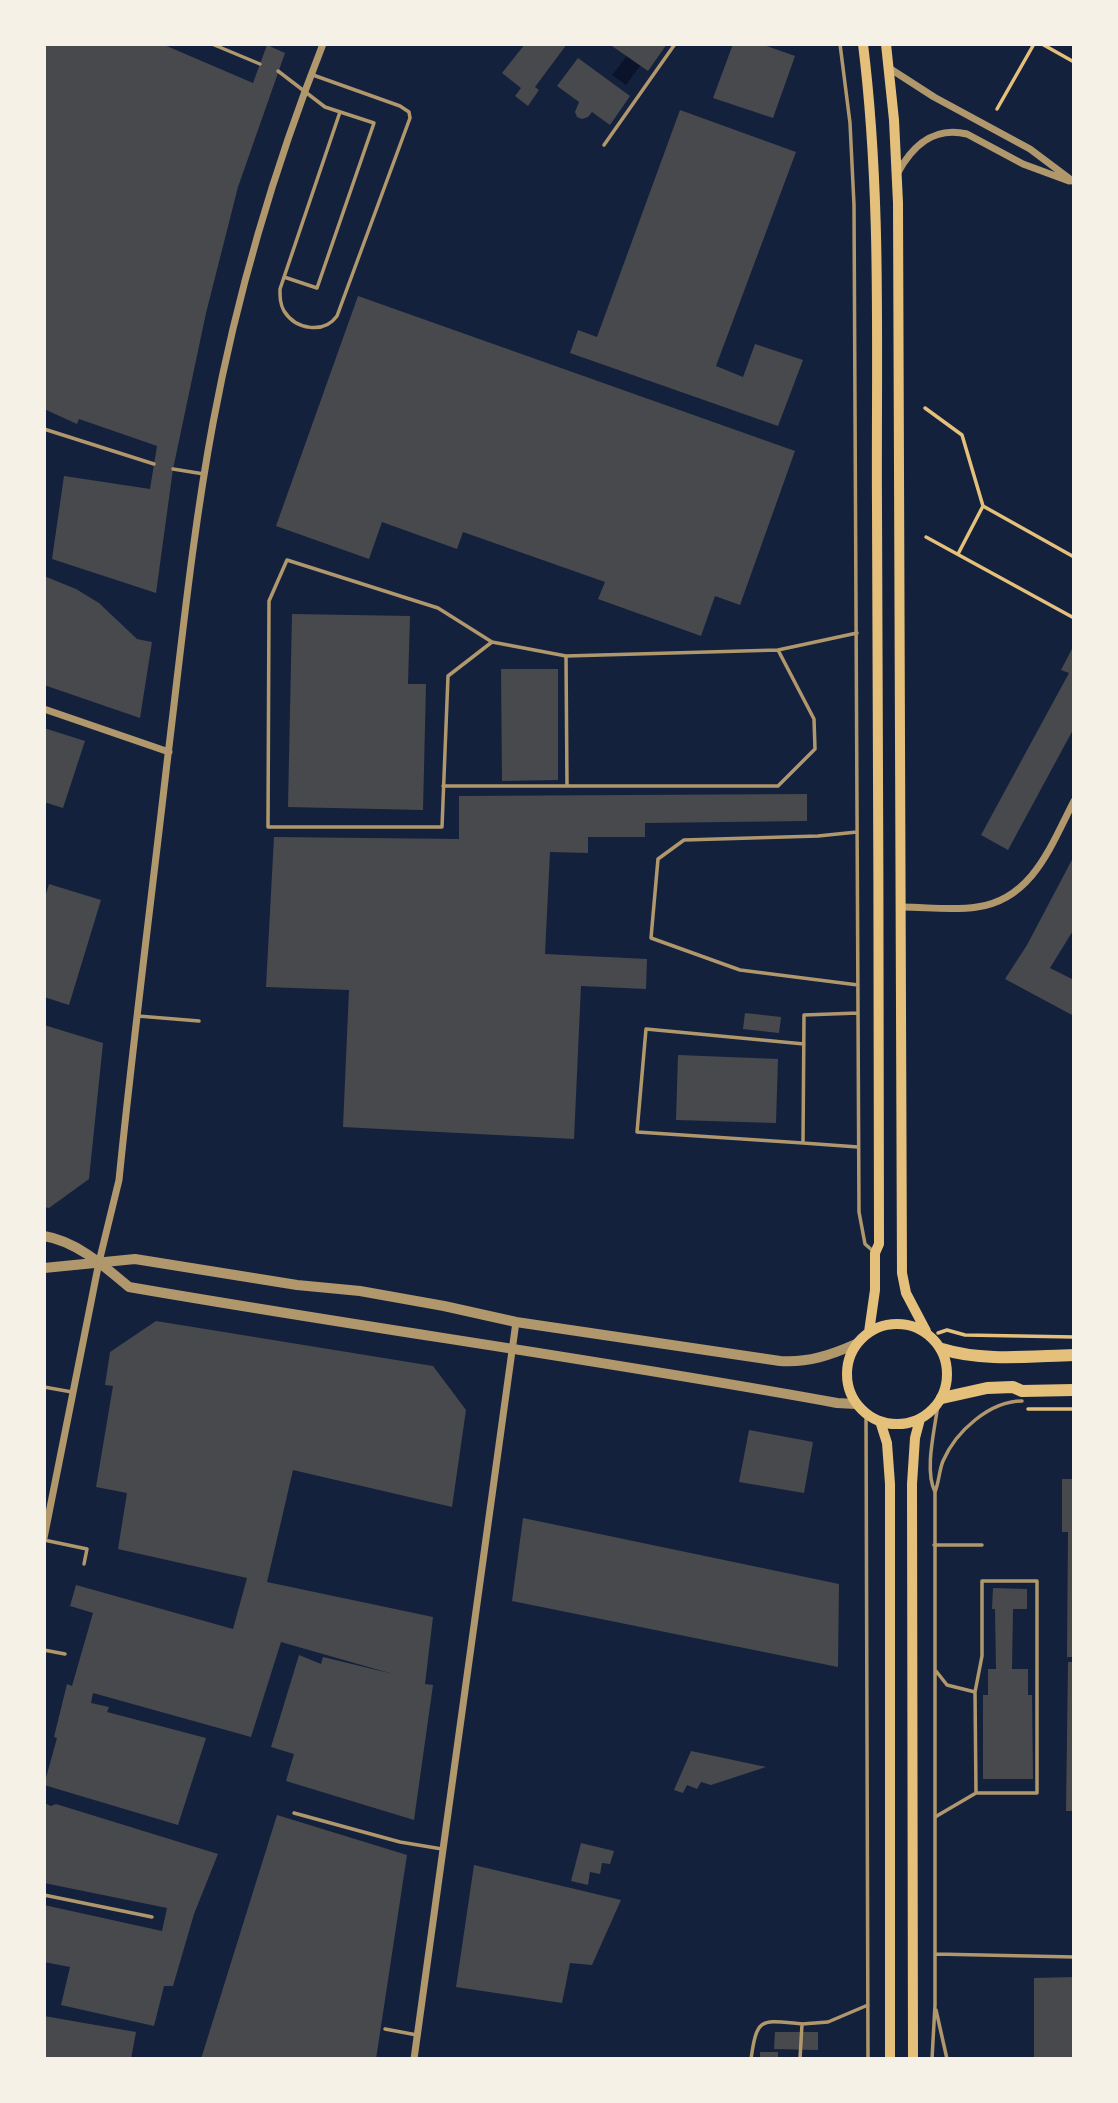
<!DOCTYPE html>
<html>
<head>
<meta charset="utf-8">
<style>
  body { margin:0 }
  #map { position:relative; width:1118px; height:2103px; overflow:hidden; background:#14213d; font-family:"Nunito Sans",sans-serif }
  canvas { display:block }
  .frame { position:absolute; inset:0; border:46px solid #f6f1e7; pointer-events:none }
</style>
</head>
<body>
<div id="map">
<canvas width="1118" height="2103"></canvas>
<div class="frame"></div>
</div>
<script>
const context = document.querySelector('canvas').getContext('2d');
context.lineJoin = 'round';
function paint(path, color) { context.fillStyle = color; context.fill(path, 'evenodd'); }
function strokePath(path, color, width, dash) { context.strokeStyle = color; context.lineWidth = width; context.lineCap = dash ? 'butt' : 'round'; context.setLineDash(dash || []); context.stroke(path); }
paint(new Path2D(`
  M630,52l13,10 -17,23 -14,-10z`), '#0b132b');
paint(new Path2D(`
  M44,44h118l91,39 14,-38 18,8 -47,134 -32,126 -33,156 -17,124 -104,-34 12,-83 86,13 7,-43 -78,-27 -2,5 -33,-15z
  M525,44h42l-32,43 4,3 -11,16 -13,-10 6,-8 -19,-15z
  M609,44h58l-19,27z
  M733,44h28l34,12 -22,62 -60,-20z
  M578,58l52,38 -20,29 -18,-13 -4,5 -6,2 -5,-2 -2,-5 4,-10 -22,-16z
  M680,110l116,42 -80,214 27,11 12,-33 48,16 -25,66 -208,-73 8,-23 19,7z
  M358,296l437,155 -55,154 -25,-9 -14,40 -103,-37 7,-17 -142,-50 -6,17 -75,-27 -13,37 -93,-33z
  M44,576l32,13 23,14 38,36 15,3 -12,76 -96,-33z
  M292,614l118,2 -2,68h18l-3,126 -135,-3z
  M1074,645v83l-66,122 -27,-15 88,-162 -8,-3z
  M501,669h57v111l-56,1z
  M44,728l41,13 -22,67 -19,-6z
  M807,794v27l-162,2v14h-57v16l-38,-1 -5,102 102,5 -1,30 -65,-3 -7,153 -231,-12 6,-137 -83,-3 8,-150 185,2v-43z
  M1074,856v73l-24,39 24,12v30l-2,5 -67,-36 22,-34z
  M49,884l52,16 -32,105 -25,-8v-96z
  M745,1013l36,4 -2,16 -36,-4z
  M44,1025l59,18 -14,136 -40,29 -5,-1z
  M678,1055l100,4 -2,64 -100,-3z
  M156,1321l277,45 33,44 -14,97 -159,-37 -26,112 166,35 -8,67 8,1 -19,135 -128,-39 8,-27 -23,-7 28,-92 22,9 2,-7 70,17 -112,-32 -30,95 -158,-44 -2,10 18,4 -2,5 99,26 -28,87 -134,-40 13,-47 -3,-1 13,-53 5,2 21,-73 -23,-7 6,-21 157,44 14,-51 -129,-29 9,-56 -31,-6 17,-101 -8,-1 5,-33z
  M749,1430l64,12 -9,51 -65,-11z
  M1062,1479h12v178h-7l1,-125h-6z
  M523,1518l316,66 -1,83 -326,-66z
  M993,1588l34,1v20h-14l-1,60h16v26h4l1,84h-50v-84h5v-26h8l-1,-60h-3z
  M1068,1662h6v149h-8z
  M691,1751l75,16 -55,18 -10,-3 -4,7 -10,-4 -4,8 -9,-3z
  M44,1803l7,3 5,-2 162,50 -24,60 -21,72h-9l-10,40 -93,-21 9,-38 -26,-5v-57l118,26 5,-23 -123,-25z
  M277,1815l130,40 -31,204h-175z
  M581,1843l33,8 -4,13 -8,-1 -2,11 -10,-2 -2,13 -17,-4z
  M474,1865l147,35 -29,65 -22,-2 -8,40 -106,-16z
  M1074,1977v82h-40v-81z
  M44,2016l92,16 -5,27h-87z
  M775,2032h43v18l-44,-1z
  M760,2052h18v7h-18z`), '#48494c');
strokePath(new Path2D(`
  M1042,44l32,18
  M997,109l37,-65
  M925,408l37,27 21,71 -25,48
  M983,506l91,51
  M926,537l148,81
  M938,1333l9,-3 18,5 109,2
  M1028,1409h46`), '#e5c07b', 3.5);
strokePath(new Path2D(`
  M212,44l48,20
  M840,44l10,79 4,82 5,1007 6,32 8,7
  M278,71l47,36 49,16 -57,165 -33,-11
  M313,75l87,31 9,6 1,6 -73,198c-13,18 -41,14 -53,-5 -4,-7 -4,-14 -4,-22l60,-177
  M604,145l71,-101
  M44,429l110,35
  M173,469l31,5
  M492,642l-44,34 -6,151h-174l1,-226 18,-41 151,48 54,34 74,14 212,-6 79,-17
  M566,656l1,130
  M443,786h335l37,-37 -1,-30 -36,-69
  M857,832l-39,4 -134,4 -26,19 -7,79 89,32 118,15
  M138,1016l61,5
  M804,1044l-158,-15 -9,103 166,11 1,-128 54,-2
  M803,1143l55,4
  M44,1387l28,5
  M866,1414l2,645
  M935,1492c-11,-22 0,-63 3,-88
  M44,1540l43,9 -3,15
  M934,1545h48
  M44,1650l21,4
  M975,1692l1,101
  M294,1813l106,29 42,7
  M935,1817l41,-24h61v-212h-55v75l-7,36 -28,-7 -11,-14
  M44,1895l108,22
  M935,1954l139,3
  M936,2010l11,49
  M385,2029l32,6
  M751,2059c6,-43 10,-39 51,-35
  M800,2059l2,-35 26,-2 40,-17
  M932,2059l3,-54v-513c4,-10 4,-21 8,-31 13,-30 47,-60 79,-60`), '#b1986c', 3.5);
strokePath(new Path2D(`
  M889,68l45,29 96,52 44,33
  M897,174c15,-28 36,-48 70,-40l56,30 46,17
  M44,709l125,43
  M902,907c24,0 51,4 75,0 56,-8 74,-62 97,-106
  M44,1538l55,-276 20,-82c14,-139 32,-278 48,-417 14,-113 25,-227 46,-340 24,-129 62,-257 110,-379
  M414,2059l102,-737`), '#b1986c', 7);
strokePath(new Path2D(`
  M44,1236c32,5 60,30 85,51 236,41 473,73 708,116l19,1
  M44,1268l91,-9 162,26 63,6 84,15 72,16 264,39c28,2 51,-6 76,-17`), '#b1986c', 10);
strokePath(new Path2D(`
  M863,44c19,153 13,309 14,464 1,245 2,491 2,736l-4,9v37l-6,42
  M886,44l8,76 4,83 4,1070 4,20 20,38
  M847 1374a50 50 0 1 1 100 0a50 50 0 1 1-100 0Z
  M880,1421l7,22 3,41v575
  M913,2059l-1,-575 3,-46 5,-19`), '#e5c07b', 10);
strokePath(new Path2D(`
  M942,1349c42,13 89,7 132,6
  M942,1398l45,-10 26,-1 9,4 52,-1`), '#e5c07b', 12);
</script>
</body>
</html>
